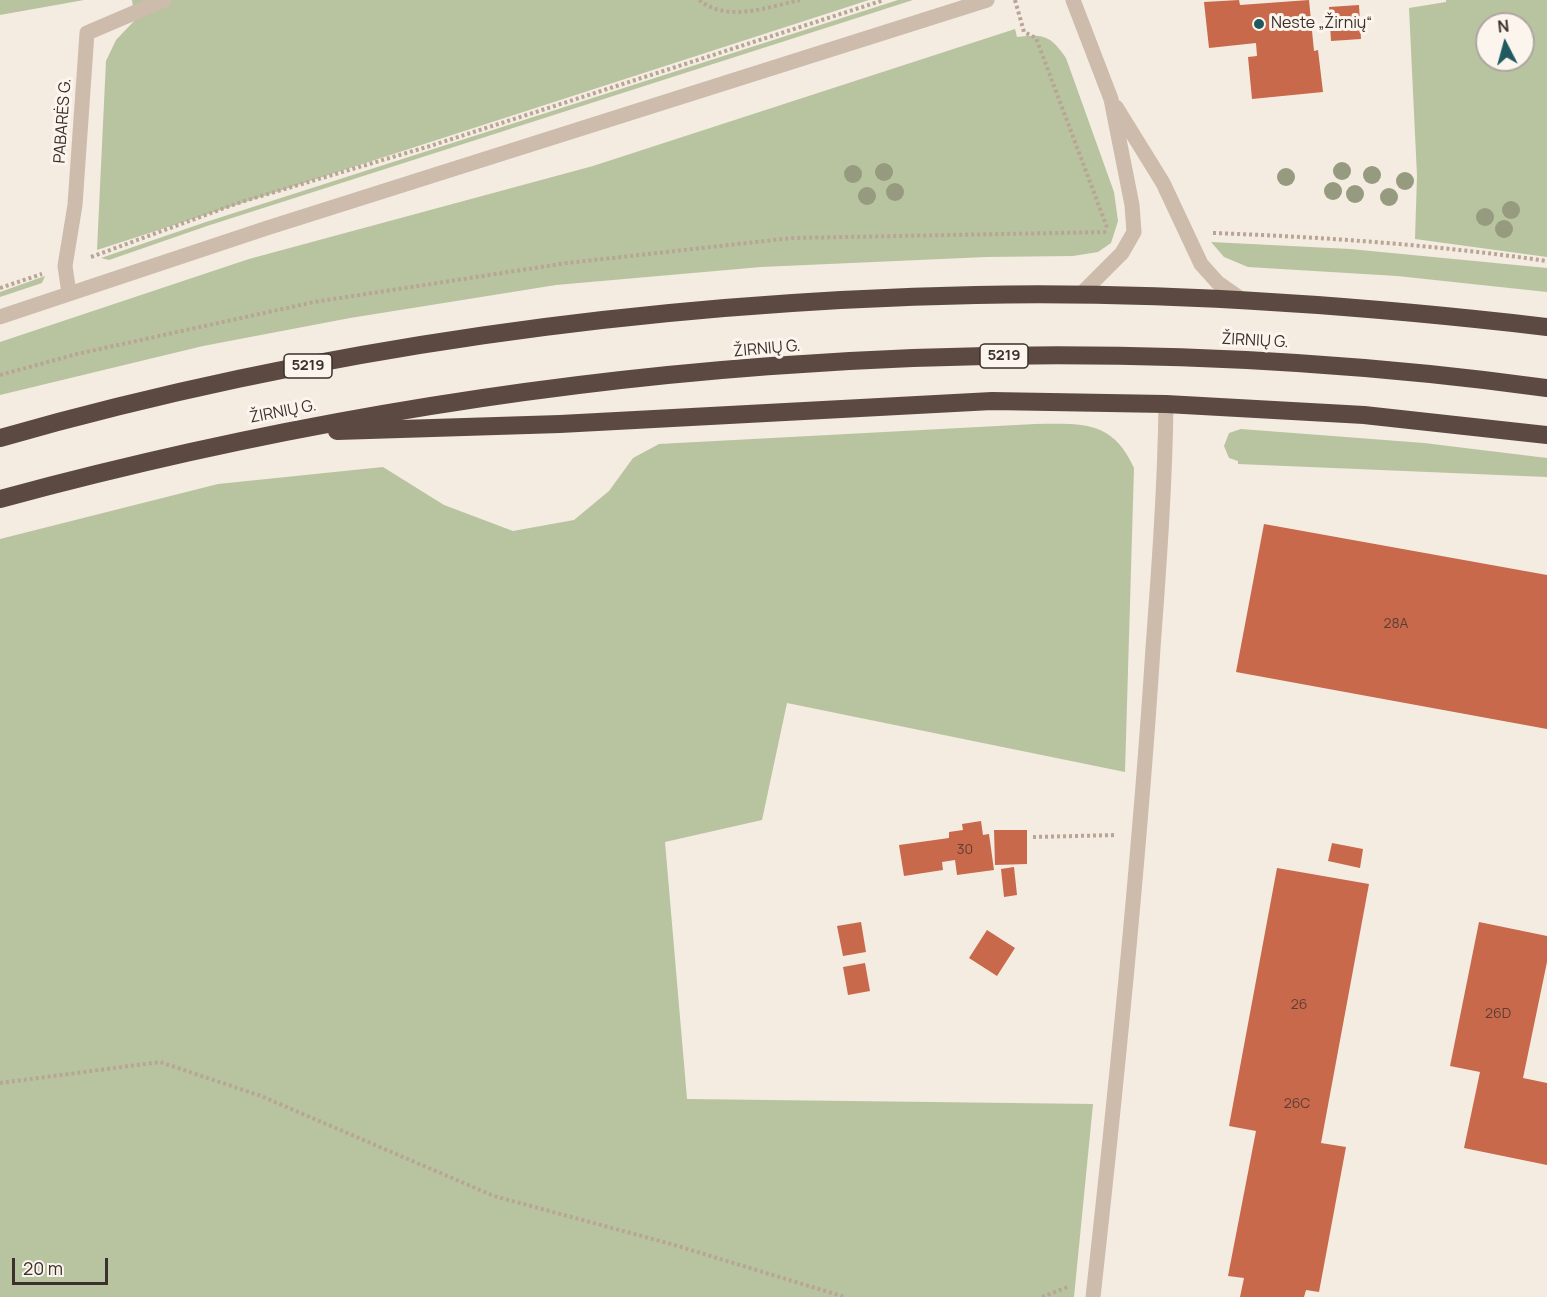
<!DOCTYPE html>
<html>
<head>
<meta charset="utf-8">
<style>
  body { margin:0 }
  #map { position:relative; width:1547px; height:1297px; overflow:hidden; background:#f4ebe1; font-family:Manrope,sans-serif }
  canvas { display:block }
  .north { position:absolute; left:1475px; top:12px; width:60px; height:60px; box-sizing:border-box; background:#fbf5ee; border:2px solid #aea6a0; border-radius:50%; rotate:354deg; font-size:16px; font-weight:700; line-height:24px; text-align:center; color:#3b302b }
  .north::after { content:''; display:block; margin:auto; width:21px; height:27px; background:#1f5a5e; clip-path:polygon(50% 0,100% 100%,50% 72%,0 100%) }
  .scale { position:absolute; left:12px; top:1258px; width:96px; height:27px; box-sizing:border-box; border:3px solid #3b302b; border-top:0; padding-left:8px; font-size:18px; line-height:21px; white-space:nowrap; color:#3b302b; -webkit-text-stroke:4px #fbf5ee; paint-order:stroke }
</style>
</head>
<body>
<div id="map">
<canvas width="1547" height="1297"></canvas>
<div class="north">N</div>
<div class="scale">20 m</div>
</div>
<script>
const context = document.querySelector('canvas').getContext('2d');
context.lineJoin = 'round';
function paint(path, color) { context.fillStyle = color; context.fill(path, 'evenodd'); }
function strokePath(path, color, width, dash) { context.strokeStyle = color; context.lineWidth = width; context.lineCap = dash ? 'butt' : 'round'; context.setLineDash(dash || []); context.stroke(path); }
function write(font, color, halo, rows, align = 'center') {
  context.font = font + ' Manrope,sans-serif'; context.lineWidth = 6; context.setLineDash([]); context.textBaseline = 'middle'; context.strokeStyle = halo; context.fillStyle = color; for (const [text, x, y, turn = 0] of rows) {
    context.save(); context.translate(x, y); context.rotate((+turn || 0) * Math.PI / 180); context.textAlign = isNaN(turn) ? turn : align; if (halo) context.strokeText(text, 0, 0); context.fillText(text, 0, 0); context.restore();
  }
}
paint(new Path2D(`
  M0,0h84l-84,15z
  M132,0h737l-772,250 9,-189 10,-21 19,-20z
  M898,0h15l-706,226 -98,34 -8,-2 105,-36z
  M1446,0h101v257l-132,-18 2,-63 -8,-168 37,-6zM1487,24h36v36h-36z
  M1015,29l2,8c27,-3 33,-2 49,21l48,134 4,29 -7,22 -13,9 -25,4 -87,1 -225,10 -205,18 -206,33 -147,28 -203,49v-53l249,-83 344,-93z
  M1211,242l139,7 197,19v24l-150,-16 -149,-9 -24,-10z
  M45,276l-3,7 -42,14v-5z
  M1035,424c45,0 77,-5 99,44l-9,304 -338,-69 -25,117 -97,22 22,257 406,5 -19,193h-1074v-758l218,-55 165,-17 61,38 69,26 61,-11 35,-29 24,-33 26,-14z
  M1241,429l183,14 123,15v19l-309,-13v-3l-9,-3 -5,-12 5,-13z`), '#b8c4a0');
paint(new Path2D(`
  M1239,0l1,5 69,-5 5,51 4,-1 5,42 -71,7 -4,-42 9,-1 -1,-13 -47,5 -5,-46z
  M1359,5l2,34 -30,2 -2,-34z
  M1264,524l283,51v154l-311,-57z
  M981,821l2,14 6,-1 5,36 -37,5 -2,-15 -13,2 1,8 -39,6 -5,-31 50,-7v-6l14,-2 -1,-6z
  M994,830h33v34l-32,1z
  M1332,843l31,6 -3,19 -32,-7z
  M1014,867l3,28 -13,2 -3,-28z
  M1277,868l92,16 -48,259 25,4 -27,145 -13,-2 -2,7h-64l4,-19 -16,-2 28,-145 -27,-5z
  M861,922l5,30 -23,4 -6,-30z
  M1479,922l68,14v26l-24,116 24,5v82l-83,-17 16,-76 -30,-6z
  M987,930l28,18 -18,28 -28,-18z
  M865,963l5,28 -22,4 -5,-28z`), '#c8694b');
strokePath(new Path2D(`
  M699,0c29,23 68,7 101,0
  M1015,0l9,32 12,6 72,192
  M1213,233c113,4 223,12 334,28
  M91,257l150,-55 189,-56 454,-146
  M0,288l42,-14
  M0,375l77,-21 237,-52 253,-39 225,-25 315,-6
  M1033,837l84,-2
  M0,1083l160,-21 101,34 233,100 177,48 174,53
  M1042,1297l28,-11`), '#b9a596', 4, [3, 3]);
strokePath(new Path2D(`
  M1073,0l38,99 21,106 2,27 -12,21 -42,42
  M1116,107l47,76 38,81 17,19 23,16
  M69,293l-4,-27 10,-61 12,-172 77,-33
  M0,317l267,-89 720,-228
  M1093,1297c24,-216 46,-432 60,-649 6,-81 12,-163 13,-244`), '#cdbbac', 15);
strokePath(new Path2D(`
  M337,431l223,-7 432,-23 174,3 198,11 183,20
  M0,438c315,-90 648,-136 976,-143 191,-4 381,10 571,32
  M0,499c501,-136 1031,-181 1547,-111`), '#5c4a42', 18);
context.fillStyle = '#969b7f';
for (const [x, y] of [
  [1342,171],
  [884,172],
  [853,174],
  [1372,175],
  [1286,177],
  [1405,181],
  [1333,191],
  [895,192],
  [1355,194],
  [867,196],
  [1389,197],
  [1511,210],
  [1485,217],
  [1504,229]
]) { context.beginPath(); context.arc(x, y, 9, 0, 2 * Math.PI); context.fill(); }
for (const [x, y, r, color] of [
  [1259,24,6,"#1f5a5e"]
]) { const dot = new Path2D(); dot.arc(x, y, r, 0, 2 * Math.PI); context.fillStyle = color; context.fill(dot); strokePath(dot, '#fbf5ee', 2); }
write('14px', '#5e3e33', null, [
  ["28A",1396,624],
  ["30",965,850],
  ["26",1299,1005],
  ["26D",1498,1014],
  ["26C",1297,1104]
]);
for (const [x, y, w] of [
  [1004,356,48],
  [308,366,48]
]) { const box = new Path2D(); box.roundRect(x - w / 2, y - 12, w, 24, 4.5); context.fillStyle = '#fbf5ee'; context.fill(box); strokePath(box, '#3b302b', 1.5); }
write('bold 15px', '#3b302b', null, [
  ["5219",1004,356],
  ["5219",308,366]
]);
write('16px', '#3b302b', '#fbf5ee', [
  ["Neste „Žirnių“",1271,24]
], 'left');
write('16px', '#3b302b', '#fbf5ee', [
  ["PABARĖS G.",63,121,-86],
  ["ŽIRNIŲ G.",1255,341,3],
  ["ŽIRNIŲ G.",767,349,-5],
  ["ŽIRNIŲ G.",283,412,-11]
]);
</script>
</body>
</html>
